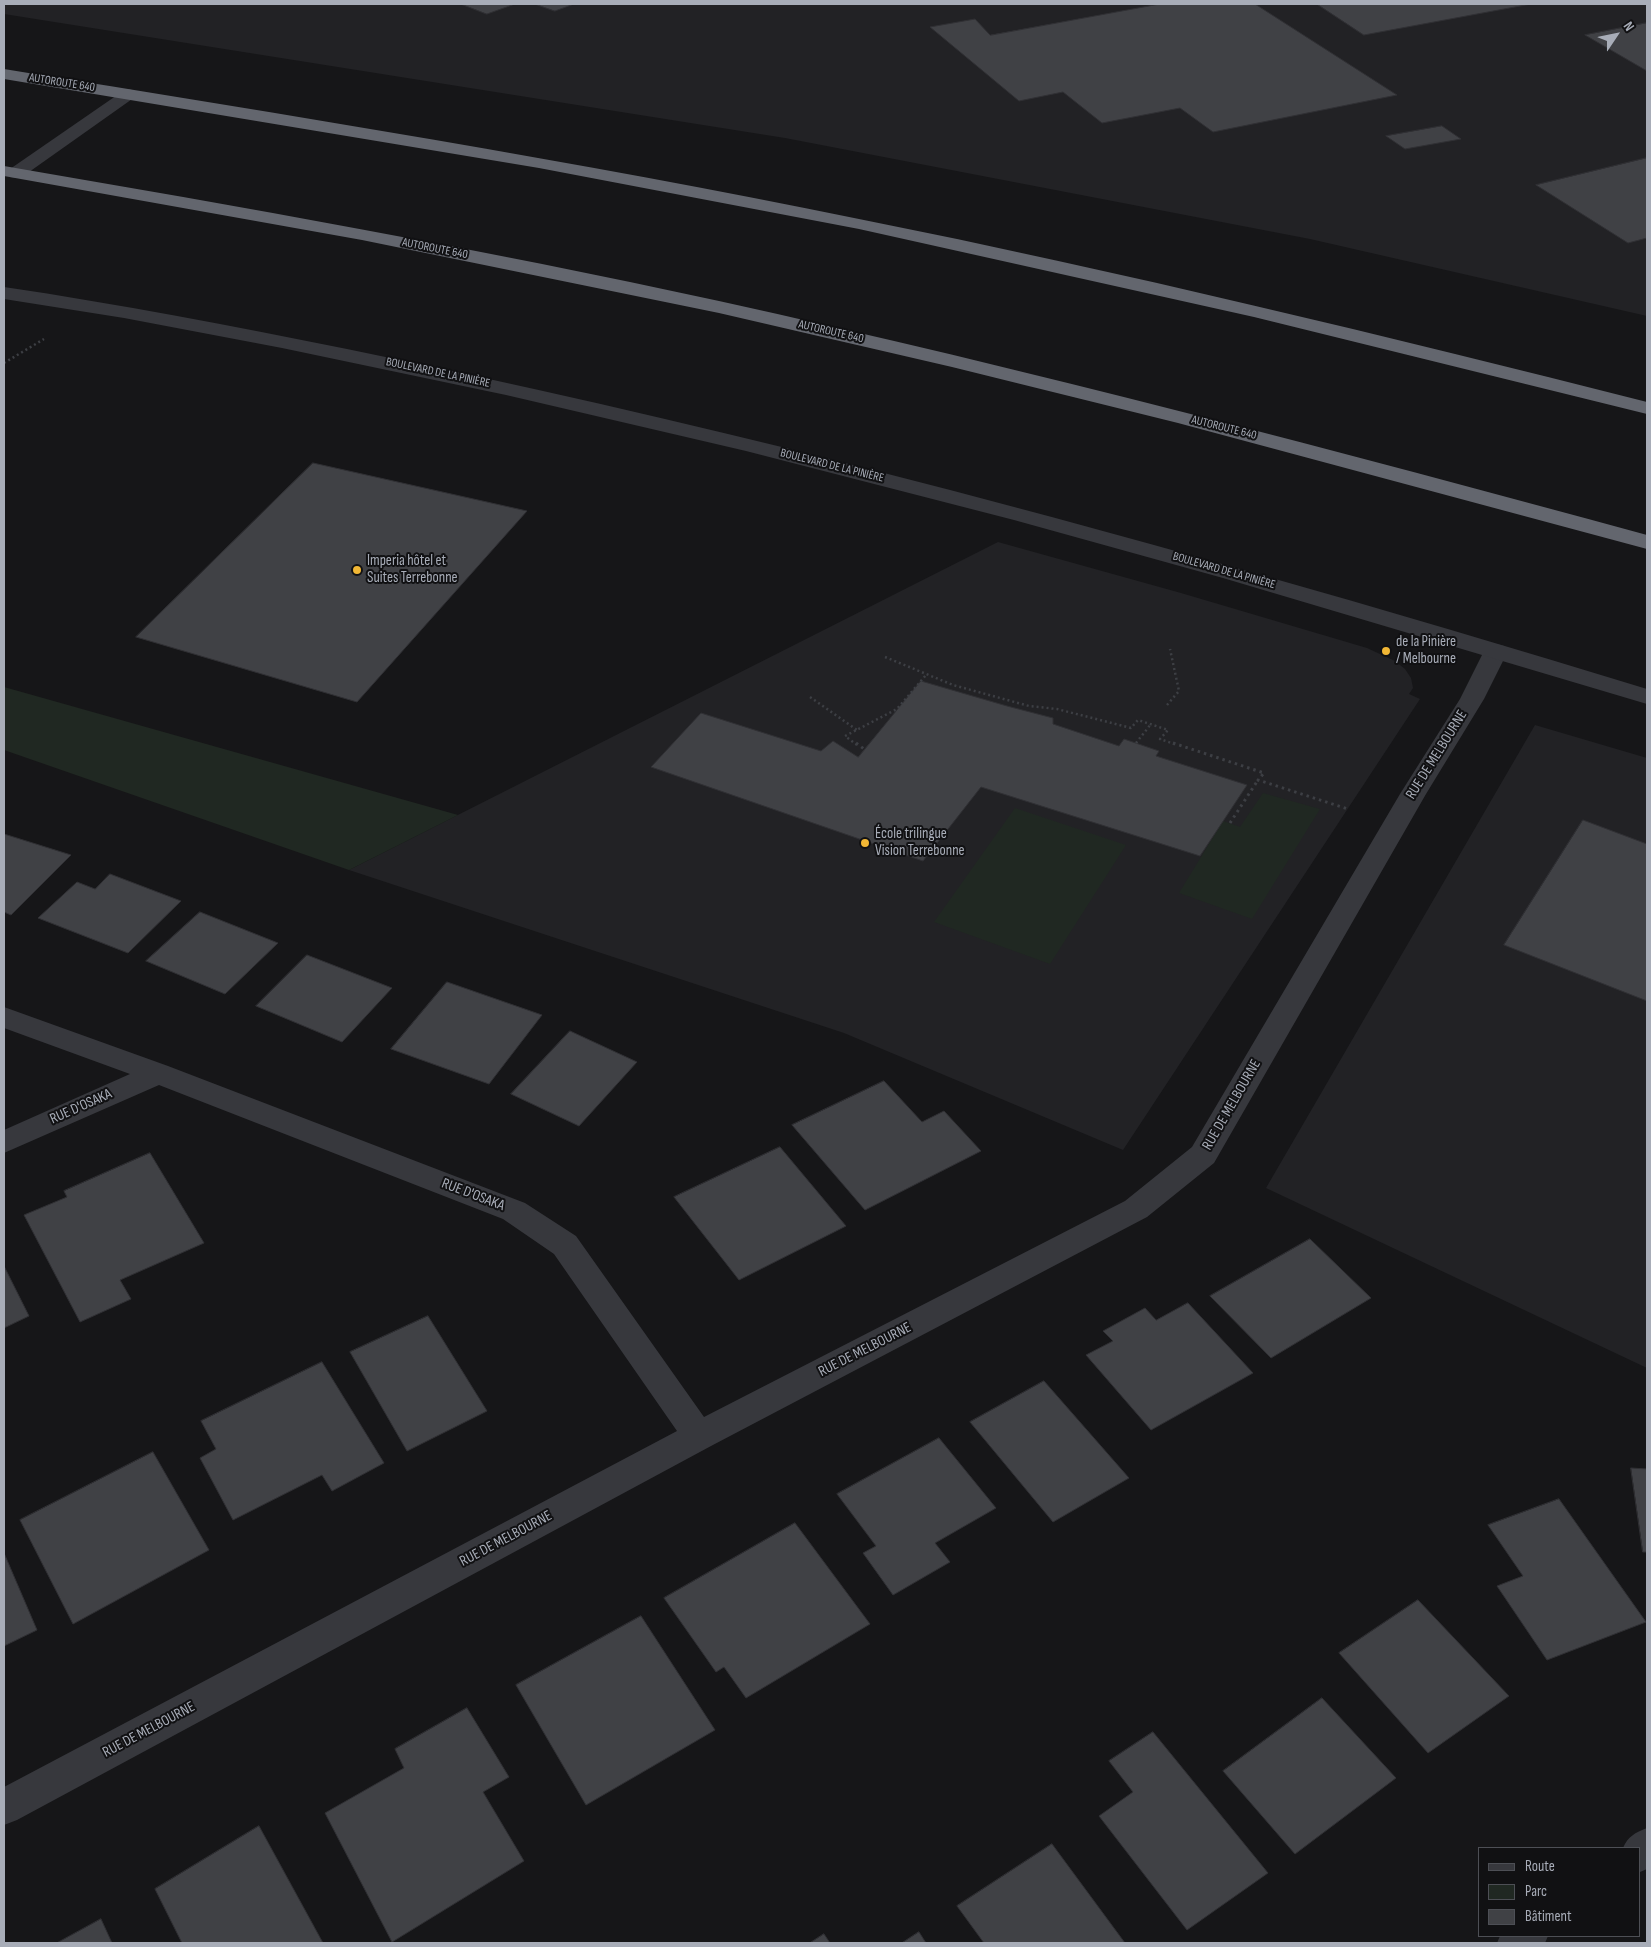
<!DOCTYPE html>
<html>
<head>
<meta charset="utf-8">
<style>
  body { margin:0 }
  #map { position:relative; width:1651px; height:1947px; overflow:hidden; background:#161618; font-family:"Sofia Sans Condensed",sans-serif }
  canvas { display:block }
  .frame { position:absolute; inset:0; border:5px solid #a8adb8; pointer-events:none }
  .legend { position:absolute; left:1478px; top:1847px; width:162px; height:90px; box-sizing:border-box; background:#111113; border:1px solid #4d4f55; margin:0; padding:6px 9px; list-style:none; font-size:15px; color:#a8adb8 }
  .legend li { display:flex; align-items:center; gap:10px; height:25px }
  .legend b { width:25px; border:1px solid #4d4f55 }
  .north { position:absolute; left:1591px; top:10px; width:50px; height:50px; -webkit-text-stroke:4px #111113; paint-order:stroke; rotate:56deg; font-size:14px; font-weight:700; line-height:20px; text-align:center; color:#a8adb8 }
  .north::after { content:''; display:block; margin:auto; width:18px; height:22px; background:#a8adb8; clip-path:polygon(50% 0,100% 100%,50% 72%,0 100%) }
</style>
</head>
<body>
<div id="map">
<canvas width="1651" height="1947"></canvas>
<div class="frame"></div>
<ul class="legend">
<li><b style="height:6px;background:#37383d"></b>Route</li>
<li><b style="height:14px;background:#202822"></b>Parc</li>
<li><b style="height:14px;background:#404145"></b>Bâtiment</li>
</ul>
<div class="north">N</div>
</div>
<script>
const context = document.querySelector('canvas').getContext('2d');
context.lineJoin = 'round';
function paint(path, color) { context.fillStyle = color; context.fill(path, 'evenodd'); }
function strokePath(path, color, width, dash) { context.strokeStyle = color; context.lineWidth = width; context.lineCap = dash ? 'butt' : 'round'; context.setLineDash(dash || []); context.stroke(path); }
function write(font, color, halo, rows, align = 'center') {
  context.font = font + ' "Sofia Sans Condensed",sans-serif'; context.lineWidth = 4; context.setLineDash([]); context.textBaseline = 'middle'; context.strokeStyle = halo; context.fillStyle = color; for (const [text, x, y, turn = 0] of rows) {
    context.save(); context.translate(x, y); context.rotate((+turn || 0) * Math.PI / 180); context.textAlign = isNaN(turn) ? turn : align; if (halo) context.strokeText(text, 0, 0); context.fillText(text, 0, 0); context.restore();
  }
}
paint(new Path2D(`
  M4,4h1643v312l-337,-77 -525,-101 -781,-124z
  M998,542l183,51 186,55 28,13 10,8 6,9 2,10 -4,6 11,5 -297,451 -279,-117 -495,-163z
  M1535,725l112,33v610l-381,-180z`), '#222225');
paint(new Path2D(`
  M4,687l454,128 -109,55 -345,-120z
  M1263,793l57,16 -68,110 -73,-26 44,-72 17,6z
  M1015,808l111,37 -76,119 -116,-42z`), '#202822');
const building = new Path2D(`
  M461,4h54l-28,10z
  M535,4h39l-19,7z
  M1160,4h95l142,91 -184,37 -33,-24 -78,15 -39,-31 -44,9 -89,-74 45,-8 15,16z
  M1317,4h214l-167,31z
  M1647,23v48l-62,-36z
  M1442,126l19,13 -56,10 -19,-13z
  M1647,158v80l-19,5 -92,-58z
  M313,463l214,48 -170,191 -221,-65z
  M921,681l86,25 46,12v6l66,22 5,-7 35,12 -3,5 91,29 -47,71 -219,-69 -58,74 -272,-94 50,-54 120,38 12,-10 25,16z
  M1583,820l64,24v157l-143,-56z
  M4,834l67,21 -60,60 -7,-3z
  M110,874l71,27 -53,52 -90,-35 39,-36 18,7z
  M200,912l78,31 -53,51 -79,-33z
  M307,955l85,33 -50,54 -86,-36z
  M447,982l95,33 -53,69 -98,-35z
  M570,1031l67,31 -58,64 -68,-32z
  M884,1081l38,41 22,-11 37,40 -116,59 -73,-85z
  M780,1147l66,79 -107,54 -65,-83z
  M150,1153l54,90 -84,37 11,19 -51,23 -56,-107 43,-18 -3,-6z
  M1310,1239l61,59 -100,60 -61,-62z
  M4,1266l25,50 -25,12z
  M1188,1303l65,70 -102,57 -65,-75 27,-14 -10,-10 42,-23 11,12z
  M428,1316l59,95 -80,40 -57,-99z
  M322,1362l62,101 -52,28 -10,-16 -89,45 -33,-62 16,-9 -15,-28z
  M1044,1381l85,97 -76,44 -83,-100z
  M939,1438l57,70 -61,35 15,19 -57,33 -30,-42 13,-7 -39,-52z
  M153,1452l56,98 -136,74 -53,-104z
  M1631,1468l16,1v83h-4z
  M1559,1499l87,123 -99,38 -50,-74 26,-10 -35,-51z
  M795,1523l75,101 -124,74 -22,-31 -8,5 -52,-74z
  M4,1553l33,77 -33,16z
  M1418,1600l91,96 -81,57 -89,-100z
  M641,1616l74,114 -129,75 -70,-120z
  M1322,1698l74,80 -101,76 -72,-83z
  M467,1708l42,69 -26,15 41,69 -132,81 -67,-129 79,-45 -9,-19z
  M1153,1732l115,141 -81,57 -88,-114 34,-24 -24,-31z
  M259,1826l64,117h-141l-27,-54z
  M1052,1844l73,99h-141l-27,-37z
  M101,1919l11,24h-55z
  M919,1932l7,11h-24z
  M824,1934l6,9h-20z`);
paint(building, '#404145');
strokePath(building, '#303034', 1);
strokePath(new Path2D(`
  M4,363l40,-24
  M885,657l68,28 76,21 28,3 74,19 7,-8 30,10 -8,9 17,6
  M810,697l47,33
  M1167,705l12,-14 -9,-42
  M1136,743l15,-19
  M857,745l-12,-9 52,-27 29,-34`), '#3d3f44', 2.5, [2, 3]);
strokePath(new Path2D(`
  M856,743l8,6
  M1173,743l91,30 -6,7 90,29
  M1230,823l28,-43`), '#3d3f44', 3, [2.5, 4]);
paint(new Path2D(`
  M129,89l6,2 2,3 -2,3 -113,80 -6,1 -6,-1 -3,-4 3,-4 113,-78z`), '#37383d');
paint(new Path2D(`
  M1496,644l8,2 4,5 -24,48 -58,95 -212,369 -67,54 -436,229 -694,374 -13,5v-38l673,-356 -123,-177 -51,-35 -344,-134 -155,68v-23l126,-56 -126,-46v-21l164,59 357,137 51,33 128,181 421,-216 67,-54 208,-353 60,-95 24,-48 4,-5z
  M1647,1828v41l-7,3v-24h-17c5,-12 12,-15 24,-20z
  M1500,1936h48l-3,7h-48z`), '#37383d');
paint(new Path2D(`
  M4,287c115,17 229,39 343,62 170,35 338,73 506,116 267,68 531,143 794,224v15l-424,-126 -209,-58 -268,-69 -240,-56 -224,-47 -158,-30 -120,-19z`), '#37383d');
paint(new Path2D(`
  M4,69c286,46 572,92 855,150 265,53 527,117 788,183v12l-393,-97 -395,-88 -320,-61 -535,-89z
  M4,166c239,41 478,83 715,135 312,69 621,150 928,234v14l-469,-126 -226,-56 -233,-54 -357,-73 -358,-64z`), '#63666e');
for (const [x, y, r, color] of [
  [357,570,5,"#f2b735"],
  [1386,651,5,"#f2b735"],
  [865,843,5,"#f2b735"]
]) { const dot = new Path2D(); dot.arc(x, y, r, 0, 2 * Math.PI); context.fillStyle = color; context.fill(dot); strokePath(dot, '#111113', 2); }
write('12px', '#a8adb8', '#111113', [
  ["AUTOROUTE 640",62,83,9],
  ["AUTOROUTE 640",435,249,11],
  ["AUTOROUTE 640",831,332,13],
  ["BOULEVARD DE LA PINIÈRE",438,373,12],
  ["AUTOROUTE 640",1224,428,14],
  ["BOULEVARD DE LA PINIÈRE",832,466,14],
  ["BOULEVARD DE LA PINIÈRE",1224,571,16]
]);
write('15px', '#a8adb8', '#111113', [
  ["Imperia hôtel et",367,561],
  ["Suites Terrebonne",367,578],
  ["de la Pinière",1396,642],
  ["/ Melbourne",1396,659],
  ["École trilingue",875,834],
  ["Vision Terrebonne",875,851]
], 'left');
write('15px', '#a8adb8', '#111113', [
  ["RUE DE MELBOURNE",1437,755,-58],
  ["RUE DE MELBOURNE",1232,1105,-60],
  ["RUE D'OSAKA",81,1107,-24],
  ["RUE D'OSAKA",473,1195,21],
  ["RUE DE MELBOURNE",865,1350,-27],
  ["RUE DE MELBOURNE",506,1539,-28],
  ["RUE DE MELBOURNE",149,1730,-28]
]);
</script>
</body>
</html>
